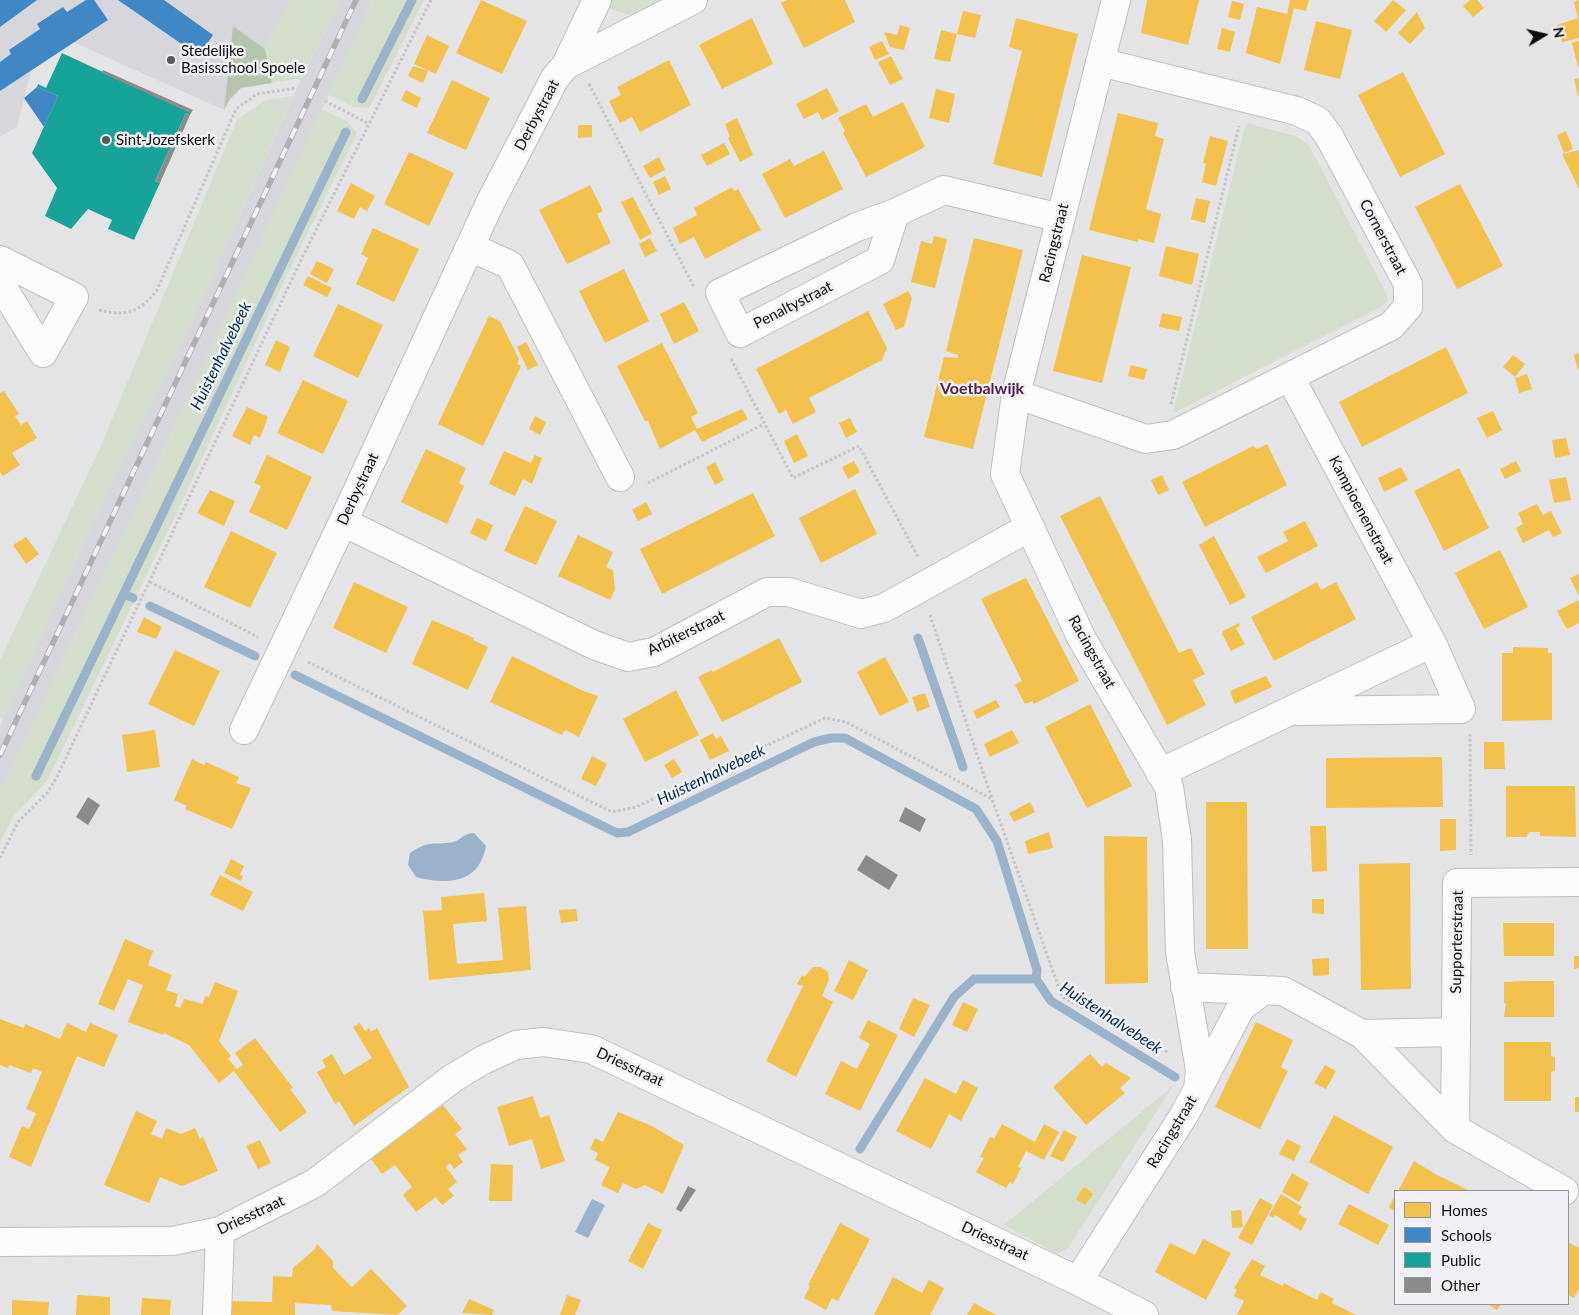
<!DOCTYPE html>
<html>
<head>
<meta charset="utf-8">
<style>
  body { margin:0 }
  #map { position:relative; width:1579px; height:1315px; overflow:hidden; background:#e4e4e6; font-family:Lato,sans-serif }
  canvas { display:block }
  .legend { position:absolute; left:1394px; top:1190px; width:175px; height:115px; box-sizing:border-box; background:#f0f0f5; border:1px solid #959599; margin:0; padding:6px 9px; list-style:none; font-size:15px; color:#0d0d0e }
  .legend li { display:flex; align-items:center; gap:10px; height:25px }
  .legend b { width:25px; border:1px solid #959599 }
  .north { position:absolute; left:1519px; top:10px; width:50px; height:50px; -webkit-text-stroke:4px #f0f0f5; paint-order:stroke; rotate:81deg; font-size:14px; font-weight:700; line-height:20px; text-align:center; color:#0d0d0e }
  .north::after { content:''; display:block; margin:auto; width:18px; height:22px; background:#0d0d0e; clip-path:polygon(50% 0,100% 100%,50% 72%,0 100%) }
</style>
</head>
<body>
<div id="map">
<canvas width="1579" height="1315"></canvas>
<ul class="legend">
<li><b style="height:14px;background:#f2c14e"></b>Homes</li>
<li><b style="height:14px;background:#3f88c5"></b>Schools</li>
<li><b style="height:14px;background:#17a398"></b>Public</li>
<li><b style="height:14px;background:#8b8b8d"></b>Other</li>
</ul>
<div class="north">N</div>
</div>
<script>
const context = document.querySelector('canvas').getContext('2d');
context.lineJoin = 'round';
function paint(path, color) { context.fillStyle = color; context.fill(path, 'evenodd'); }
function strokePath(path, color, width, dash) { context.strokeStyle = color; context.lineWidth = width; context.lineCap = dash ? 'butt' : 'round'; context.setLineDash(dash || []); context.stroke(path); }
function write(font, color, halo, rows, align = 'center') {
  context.font = font + ' Lato,sans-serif'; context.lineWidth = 5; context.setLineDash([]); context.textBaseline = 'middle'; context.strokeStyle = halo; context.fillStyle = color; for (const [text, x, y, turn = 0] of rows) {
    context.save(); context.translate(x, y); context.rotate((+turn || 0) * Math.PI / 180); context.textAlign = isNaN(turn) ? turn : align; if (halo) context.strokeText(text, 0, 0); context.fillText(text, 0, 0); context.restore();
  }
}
paint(new Path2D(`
  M0,0h290l-25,49 -32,-22 -9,83 -151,-68 -42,29 -14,56 -17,10z
  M341,0h32l-214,460 -159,332v-65l83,-184 121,-248 93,-207z`), '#d7d6dd');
paint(new Path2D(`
  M290,0h51l-41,81 -4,-2 -24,4 -7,-34z
  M373,0h51l-55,108 -16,-1 -25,-13z
  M606,0h53l-30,15 -26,-8z
  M293,96l-89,199 -121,248 -79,176 -4,-2v-57l100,-212 137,-328 28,-20z
  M321,109l26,12 10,12 -73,148 -104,225 -133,275 -34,36 -13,25v-50l159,-332z
  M1246,123l49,13 14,9 78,150v7l-8,6 -206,105z
  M1173,1086l-105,162 -11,6 -53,-29z`), '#d3decc');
paint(new Path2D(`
  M233,26l32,23 7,34 -31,5 -11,11 -6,11z`), '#b7c5ae');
paint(new Path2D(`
  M474,833l12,13c-7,38 -38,39 -70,31l-8,-12 2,-12c20,-14 22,-7 43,-11 9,-2 8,-8 21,-9z
  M592,1199l13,6 -17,33 -13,-6z`), '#9ab3cb');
paint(new Path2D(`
  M481,0l46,21 -25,53 -46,-21z
  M787,0h58l10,22 -51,26 -23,-45z
  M1147,0h52l-11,45 -47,-12z
  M1290,0h19l-3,11 -12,-3 -14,56 -34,-11 11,-46 30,7z
  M1393,0l13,10 -20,22 -12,-11z
  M1470,0h7l7,8 -11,9 -10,-11z
  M1579,0v38l-17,4 -5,-17 21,-7 -4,-16z
  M1232,1l12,3 -4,16 -12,-3z
  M963,11l18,4 -6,23 -18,-4z
  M1417,12l8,16 -15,16 -12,-11z
  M752,18l21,46 -51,25 -23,-44z
  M1016,18l62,16 -36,143 -49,-13 29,-113 -13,-4z
  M1316,21l36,9 -12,49 -36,-9z
  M900,25l10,3 -6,22 -14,-3 -6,-15 13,3z
  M1222,28l13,4 -5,20 -13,-3z
  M941,30l16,4 -7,28 -16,-3z
  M427,35l22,11 -13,28 -22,-10z
  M882,41l7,13 -14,6 -6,-13z
  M1579,41v26h-1l-6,-24z
  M891,56l12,23 -13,6 -12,-23z
  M669,60l22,45 -51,27 -8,-15 -12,6 -11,-22 12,-6 -4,-8z
  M413,66l15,5 -5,12 -15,-7z
  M1403,72l42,82 -45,23 -42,-82z
  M1579,78v18h-1l-4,-17z
  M452,80l38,18 -24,52 -39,-17z
  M827,88l12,23 -17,9 -4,-8 -14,7 -8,-15z
  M936,89l19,5 -6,29 -20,-5z
  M406,90l15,8 -4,10 -16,-8z
  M903,102l22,45 -59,30 -23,-44 2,-2 -7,-13 28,-14 7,13z
  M1118,113l40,10 -3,13 9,3 -18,70 15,5 -7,29 -16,-4v3l-49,-12z
  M737,118l16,37 -13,7 -12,-24 2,-1 -5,-13z
  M578,125h14v12l-14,1z
  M1566,131l7,18 -9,4 -7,-18z
  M1210,136l18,5 -12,45 -14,-4 4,-18 -3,-1z
  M724,143l6,11 -23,12 -6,-11z
  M1579,150v39l-17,-35z
  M824,151l19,38 -58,29 -23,-44 28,-15 4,7z
  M409,152l45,21 -25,53 -45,-22z
  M659,157l6,13 -15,8 -7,-12z
  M665,176l6,13 -12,6 -6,-13z
  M351,183l24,13 -8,15 -7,-4 -6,12 -17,-8z
  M1460,184l43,82 -46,23 -42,-82z
  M590,185l13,26 -6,3 14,29 -44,21 -28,-54z
  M732,187l2,4 4,-2 23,41 -56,29 -11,-22 -14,7 -7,-16 24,-13 -3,-7z
  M633,197l19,36 -12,7 -19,-38z
  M1196,198l14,3 -5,22 -14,-4z
  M373,228l46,21 -25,53 -38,-18 12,-26 -7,-4z
  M934,236l13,3 -12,49 -24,-6 10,-41 11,3z
  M650,238l7,13 -12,6 -6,-13z
  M974,238l49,12 -50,199 -49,-12 20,-80 14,1v-3l-12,-4z
  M1166,246l33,8 -7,31 -33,-9z
  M1082,255l49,12 -29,116 -49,-12z
  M317,261l17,8 -7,14 -17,-9z
  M624,269l25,52 -44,22 -26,-52z
  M308,276l24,12 -5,9 -24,-12z
  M908,291l4,7 -8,29 -8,3 -13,-26z
  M684,302l15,29 -25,13 -14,-30z
  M338,304l45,21 -25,53 -45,-22z
  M868,311l19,37 -5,12 -73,38 7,14 -23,12 -7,-14 -7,4 -23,-45z
  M1162,313l20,4 -3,14 -20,-4z
  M489,316l11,5 19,38 -2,5 4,2 -38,80 -45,-22z
  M276,340l14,7 -10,25 -15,-7z
  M526,342l12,23 -10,5 -11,-23z
  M662,343l36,70 -7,4 6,12 45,-20 6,10 -46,23 -7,-12 -35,19 -12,-28h-3l-28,-55z
  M1446,347l22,46 -106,54 -23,-45z
  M1579,353v16l-1,1 -4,-15z
  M1513,355l12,9 -10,13 -12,-10z
  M1131,365l16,4 -3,11 -16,-4z
  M1527,374l5,15 -13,4 -4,-15z
  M303,380l45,21 -25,53 -46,-21z
  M4,391l15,23 -4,2 6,9 6,-4 10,17 -25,15 8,12 -17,11 -3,-4v-79z
  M247,407l21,10 -8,21 -6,-3 -4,10 -18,-9z
  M1493,411l9,19 -15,8 -10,-20z
  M535,416l11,6 -6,13 -11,-6z
  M850,418l7,14 -11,6 -7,-15z
  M797,434l11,22 -14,7 -10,-22z
  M1566,438l4,17 -15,3 -3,-18z
  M1267,444l20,41 -82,42 -23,-45 71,-36 4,3z
  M426,449l40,19 -7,15 5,3 -17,38 -46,-22z
  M504,451l27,12 4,-8 7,3 -10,26 -9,-5 -8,17 -26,-12z
  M267,455l45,22 -25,53 -38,-18 12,-26 -7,-3z
  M854,461l6,11 -12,7 -6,-12z
  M1516,461l5,10 -16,8 -5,-10z
  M715,462l9,18 -9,5 -9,-18z
  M1401,467l7,13 -24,12 -6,-14z
  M1459,468l30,60 -45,23 -30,-60z
  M1162,475l7,15 -11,5 -7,-15z
  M1566,477l5,23 -17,3 -5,-23z
  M855,489l22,45 -56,29 -22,-45z
  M210,490l25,11 -11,25 -27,-13z
  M753,493l22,43 -113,58 -22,-45z
  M1100,496l79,157 12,-5 14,26 -12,6 13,25 -39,20 -107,-209z
  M646,502l6,12 -14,7 -6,-11z
  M1537,504l6,11 8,-4 11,22 -9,4 -4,-7 -26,13 -7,-15 7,-4 -5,-11z
  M525,506l32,15 -21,44 -32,-14z
  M477,518l16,7 -7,16 -16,-8z
  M1305,521l13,25 -52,27 -9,-16 31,-16 -5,-9z
  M231,531l46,22 -27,55 -46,-21z
  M578,535l35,17 -7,15 7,3 2,20 -5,10 -52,-24z
  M1214,536l32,61 -16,8 -31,-60z
  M26,537l13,17 -13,10 -13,-19z
  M1500,550l28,57 -44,22 -29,-56z
  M1579,574v22l-9,-18z
  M1026,578l53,103 -45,23 -2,-3 -7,3 -10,-19 7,-4 -41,-82z
  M354,582l54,25 -22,46 -53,-25z
  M1317,582l4,8 15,-8 20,37 -82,42 -23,-44z
  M1579,600v23l-12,6 -10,-18z
  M144,617l18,10 -6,12 -19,-7z
  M432,620l42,18 -1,2 15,7 -20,43 -56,-26z
  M1239,623l1,3 -4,2 9,16 -14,7 -9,-17 1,-3z
  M779,638l23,44 -80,40 -24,-45 14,-7 1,2z
  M1513,647l35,1v5h4v67l-50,1v-68h11z
  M175,650l45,21 -26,55 -46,-22z
  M512,656l69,34 17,6 -19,41 -14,-7 -3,5 -72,-33z
  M885,657l24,45 -29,14 -23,-44z
  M1266,676l6,11 -37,17 -5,-13z
  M676,690l23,45 -54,27 -22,-43z
  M925,693l5,14 -13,5 -5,-15z
  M996,700l4,7 -23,12 -4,-8z
  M1090,704l42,82 -45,22 -42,-81z
  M155,730l5,37 -33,5 -5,-37z
  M1012,730l7,13 -29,14 -6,-13z
  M713,733l3,6 5,-3 8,15 -19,9 -10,-20z
  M1484,742h20l1,27h-21z
  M592,756l15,8 -11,22 -15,-7z
  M1442,757l1,50 -117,1v-50z
  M192,759l12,6 2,-3 33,15 -3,6 15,5 -19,41 -47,-20 2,-3 -13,-6z
  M674,759l8,13 -10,6 -8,-13z
  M1506,786h69l1,51 -36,-1v-4h-11l-3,5h-20z
  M1030,802l5,10 -21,10 -5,-9z
  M1206,802h41l1,147h-42z
  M1440,819h16v31l-16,1z
  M1310,826h16l1,45 -15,1z
  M1049,832l4,16 -25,6 -3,-13z
  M1104,836l43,1 1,146 -43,1z
  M231,859l13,7 -4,9 3,1 -2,5 -17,-8z
  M1410,863l1,126 -50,1 -2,-126z
  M220,875l33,17 -10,19 -33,-16z
  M484,893l3,28 -34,3 4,40 46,-4 -5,-52 28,-2 5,64 -102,10 -6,-69 19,-1 -1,-13z
  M1312,899h12v15l-12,-1z
  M576,909l2,12 -17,2 -2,-13z
  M1503,923h51v33h-50z
  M125,939l28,12 -5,14 24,10 -6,15 12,4 -3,12 5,2 4,-9 19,5 2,-8 4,1 6,-15 23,9 -19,50 12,15 -3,3 9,10 6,-4 -8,-12 20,-15 38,50 -3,1 17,23 -27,20 -46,-61 -15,12 -30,-38 -25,-12 -1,2 -35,-13 15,-37 -15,-6 -14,32 -16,-7z
  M1574,956h5v12l-5,1z
  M1329,958v17l-16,1 -1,-17z
  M849,960l19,10 -15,30 -19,-9z
  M813,967h8l7,5 1,8 -7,16 11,6 -37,75 -30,-16 37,-75 -6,-2 5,-9 2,2z
  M1525,981h29v36h-50l2,-14h-2v-21z
  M913,998l17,7 -16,32 -15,-8z
  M963,1002l15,7 -11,23 -15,-7z
  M0,1019l24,9 1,-4 35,15 7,-16 19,9 4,-9 28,12 -14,32 -27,-11 -46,111 -22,-10 13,-31 7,3 7,-16 -10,-4 16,-37 -9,-4 -2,5 -22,-8 -1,3 -8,-3z
  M868,1020l30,15 -38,76 -35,-17 16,-33 16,8 13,-25 -11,-6z
  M1256,1022l37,18 -12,27 7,4 -28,58 -45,-22z
  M360,1023l5,8 4,-3 2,4 6,-4 32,59 -55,39 -15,-25 -4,3 -18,-32 9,-5 -4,-7 10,-6 12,21 28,-17 -19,-31z
  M1504,1042h47v14l4,1v14l-4,1v29h-47z
  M1090,1054l12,13 4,-4 25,15 -11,10 5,5 -39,32 -33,-38z
  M1325,1065l11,6 -10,18 -12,-6z
  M925,1078l31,16 7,-14 15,8 -17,33 -12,-7 -18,35 -35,-18z
  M533,1096l7,22 9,-3 16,46 -24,8 -9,-30 -23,7 -12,-39z
  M1575,1097h4v15h-4z
  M443,1105l19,24 -7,5 12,15 -9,6 5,7 -9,7 -4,-6 -4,4 11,15 -9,7 6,7 -12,9 -6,-8 -20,15 -13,-17 9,-8 -17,-22 -13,9 -11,-15z
  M136,1111l21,10 -6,13 11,5 4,-11 15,6 14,-6 5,11 3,-2 15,34 -36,15 -22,-9 -11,26 -45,-18z
  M618,1112l34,14 32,19 -21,49 -18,-9 -9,4 -13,-6 -5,10 -17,-8 9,-18 -15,-7 3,-7 -8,-4 5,-11 8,4z
  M1334,1115l59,32 -25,47 -59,-32z
  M1002,1124l33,18 9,-18 15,8 -15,28 -18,-9 -8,16 3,1 -8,16 -3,-2 -4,6 -30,-16 8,-14 -4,-1 10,-20 4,2z
  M1064,1130l13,7 -14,25 -13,-6z
  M1287,1139l14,7 -7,15 -15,-7z
  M260,1140l11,23 -13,6 -12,-23z
  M1414,1161l23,14 33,16h-72z
  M491,1164l22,1 -1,36h-23z
  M1292,1173l17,10 -10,19 -17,-10z
  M1084,1187l9,7 -8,11 -9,-6z
  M1281,1194l21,13 -4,6 9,6 -6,12 -26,-16 -2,3 -4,-3z
  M1395,1196v15l-6,-4z
  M1260,1198l13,7 -21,40 -14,-7z
  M1349,1204l40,21 -11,20 -40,-21z
  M1241,1210l2,17 -11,1 -1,-17z
  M648,1223l14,7 -19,39 -15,-8z
  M840,1223l30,16 -32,62 -6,-3 -6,12 -22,-12 6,-12 -2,-1z
  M1203,1239l28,14 -25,47 -51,-28 15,-29 25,12z
  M1568,1242l11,6v41l-5,9 -6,-3z
  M317,1244l16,17v7l19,19 19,-18 36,37 -10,9 -65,-4 -1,-6 -36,-2v12h-65v-14l42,1 1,-26 19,1 1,-9 22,-19z
  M1252,1259l13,7 -5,9 23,11 1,-3 33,17 4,-8 13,7 -2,4 24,12h-119l7,-14 -10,-5 3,-6 -3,-2z
  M893,1277l29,16 7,-13 15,8 -14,27h-56z
  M77,1295l33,2v18h-34z
  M567,1295l14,5 -6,15h-15z
  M142,1298l29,2 -1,15h-29z
  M469,1299l25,11 -2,5 -30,-2z
  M12,1300l37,2 -1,13h-36z
  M974,1303l22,12h-29z
  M1487,1304h14l-4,6z`), '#f2c14e');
paint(new Path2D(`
  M0,0h37l-37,27z
  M86,0h8l14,20 -108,71v-29l11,-8 -2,-4 31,-21 -3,-5 26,-17 4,5z
  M118,0h46l49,35 -14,21z
  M37,87l21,9 -14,31 -20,-29z`), '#3f88c5');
paint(new Path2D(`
  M62,53l129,60 -1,2 -4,-2 -31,68 5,2 -26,57 -26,-11 4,-9 -24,-11 -17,20 -26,-13 12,-28 -25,-35 26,-57 -21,-9 1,-3 8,4z`), '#17a398');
strokePath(new Path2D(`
  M362,99l50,-99
  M124,594l9,4
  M150,606l105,50
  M918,638l45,129
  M295,675l322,158 11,-1 186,-90 17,-4h14l131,71 21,32 40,129 -1,9h-62l-20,18 -94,152
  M36,776l310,-644
  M1036,979l15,22 124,76`), '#9ab3cb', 9);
paint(new Path2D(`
  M103,70l90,40 -2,3 -89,-40z
  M186,113l4,2 -30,68 -5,-2z
  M88,797l12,8 -12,20 -12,-8z
  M905,807l21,12 -6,13 -21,-11z
  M866,855l32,20 -9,15 -32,-20z
  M688,1186l8,4 -15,22 -5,-3z`), '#8b8b8d');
const minor = new Path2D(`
  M566,65l31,-65
  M895,213l-15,47 -140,73 -20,-40 137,-66 38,-14 49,-23 117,28
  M470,247l40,18 110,212
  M0,260l74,37 -31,56 -43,-70
  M1016,394l130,45 27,-4 218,-109 17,-19v-23l-79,-148 -11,-15 -21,-10 -197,-49
  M343,522l251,123 34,12 26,-5 113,-60h22l72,22 23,-6 146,-81
  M1298,711l163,-2 -29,-66
  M244,730l99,-208 147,-319 65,-125 11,-13 127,-65
  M1160,773l272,-130 -142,-266
  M1185,987l98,4 79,43 94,-2 1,-149 122,-1
  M1456,1032l-1,97 109,62
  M1362,1034l93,95
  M1199,1087l42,-80 23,-17
  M0,1242l173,-1 47,-10 95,-48 138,-105 30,-18 33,-15 27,-3 48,7 487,232 66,34
  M1078,1281l106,-166 14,-26 2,-19 -20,-118 -3,-112 -8,-53 -87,-148 -77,-165 11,-80 100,-394
  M217,1315l3,-84`);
strokePath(minor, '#bfbfc1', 30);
strokePath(new Path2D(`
  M589,84l105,203
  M325,101l44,23
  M99,310c27,7 41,2 58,-20l79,-181 21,-15 40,-6
  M731,359l62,119 66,-32 59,111
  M1171,404l68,-278
  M648,483l116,-59
  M150,582l108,55
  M930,615l62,184
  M308,662l304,150 24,-5 189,-89 21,4 146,77 70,198 107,56
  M1470,734l1,121
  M0,858l18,-36 29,-29 9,-14 246,-521 129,-258`), '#c4c4c4', 3, [2.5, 2.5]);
strokePath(minor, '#fbfbfb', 28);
const rail = new Path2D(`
  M0,755l356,-755`);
strokePath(rail, '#b0b0b1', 5.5);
strokePath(rail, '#f0f0f5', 4, [11]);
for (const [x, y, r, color] of [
  [171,60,5,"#58585a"],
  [106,140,5,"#58585a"]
]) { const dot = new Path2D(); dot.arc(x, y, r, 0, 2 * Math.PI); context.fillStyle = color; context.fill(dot); strokePath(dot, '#f0f0f5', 2); }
write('15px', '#0d0d0e', '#f0f0f5', [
  ["Stedelijke",181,51],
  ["Basisschool Spoele",181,68],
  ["Sint-Jozefskerk",116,140]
], 'left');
write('15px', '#0d0d0e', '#f0f0f5', [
  ["Derbystraat",537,115,-62],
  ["Cornerstraat",1383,237,62],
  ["Racingstraat",1054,243,-76],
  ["Penaltystraat",793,305,-27],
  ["Derbystraat",358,489,-65],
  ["Kampioenenstraat",1361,510,62],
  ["Arbiterstraat",686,633,-26],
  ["Racingstraat",1092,652,61],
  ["Supporterstraat",1457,942,-89],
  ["Driesstraat",630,1067,25],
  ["Racingstraat",1172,1132,-59],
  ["Driesstraat",251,1215,-25],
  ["Driesstraat",995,1241,25]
]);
write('italic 16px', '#002b4c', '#f0f0f5', [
  ["Huistenhalvebeek",221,356,-64],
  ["Huistenhalvebeek",711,775,-26],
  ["Huistenhalvebeek",1111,1018,33]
]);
write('bold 16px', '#521e4c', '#f0f0f5', [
  ["Voetbalwijk",982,389]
]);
</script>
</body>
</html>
